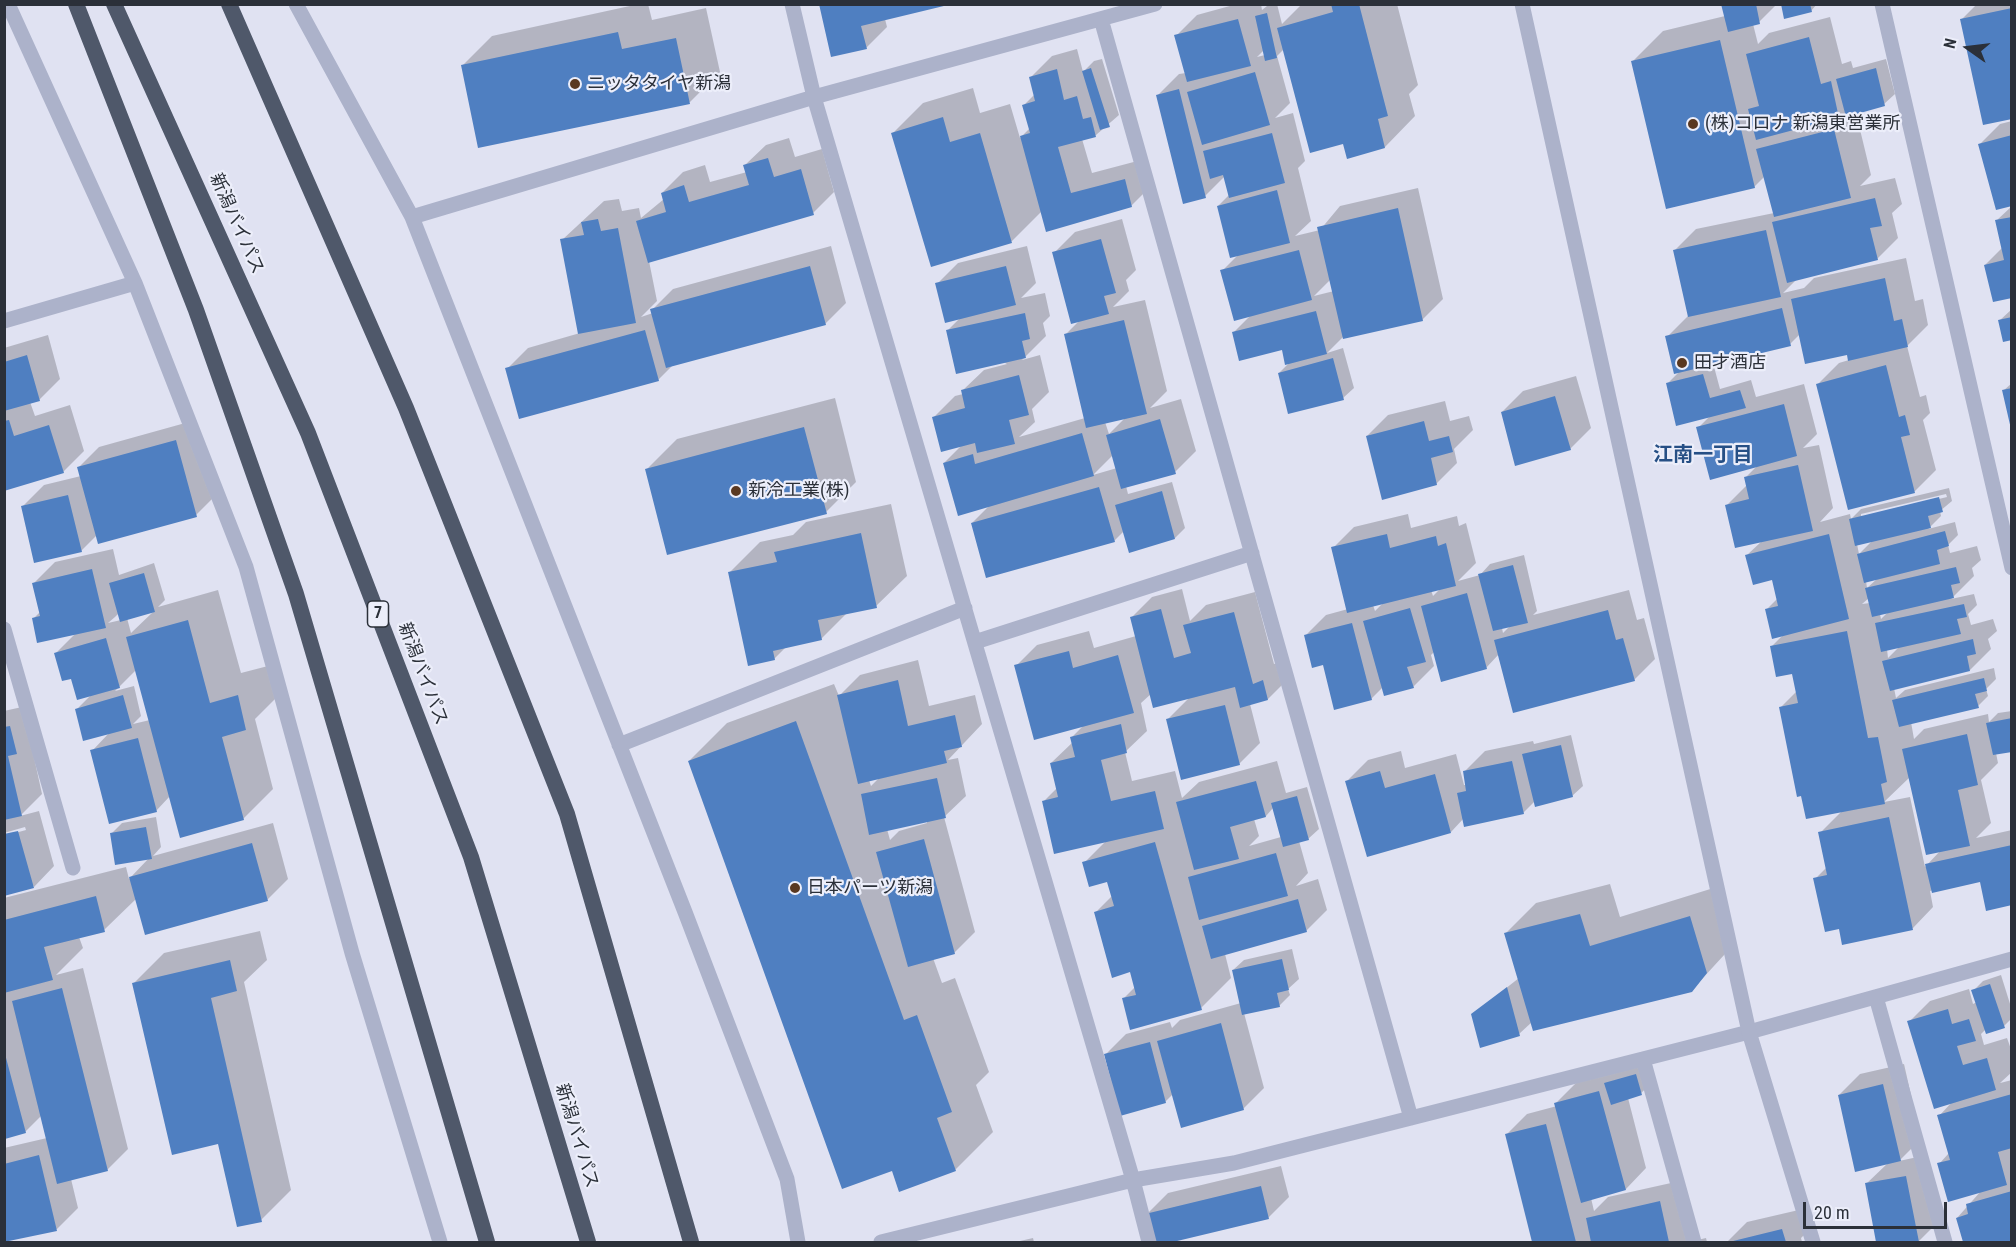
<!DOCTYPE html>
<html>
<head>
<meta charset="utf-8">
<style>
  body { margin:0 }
  #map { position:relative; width:2016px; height:1247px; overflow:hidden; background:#e0e2f2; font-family:"Roboto Condensed",sans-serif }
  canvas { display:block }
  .frame { position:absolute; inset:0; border:6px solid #2b3039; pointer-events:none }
  .north { position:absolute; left:1938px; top:18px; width:60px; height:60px; -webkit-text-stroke:4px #eceefa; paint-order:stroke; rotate:284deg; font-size:16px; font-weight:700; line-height:24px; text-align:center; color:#2b3039 }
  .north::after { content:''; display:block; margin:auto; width:21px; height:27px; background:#2b3039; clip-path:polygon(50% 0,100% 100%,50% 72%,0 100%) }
  .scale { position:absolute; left:1803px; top:1202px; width:144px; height:27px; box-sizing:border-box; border:3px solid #2b3039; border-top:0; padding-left:8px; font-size:18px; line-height:21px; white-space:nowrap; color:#2b3039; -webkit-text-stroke:4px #eceefa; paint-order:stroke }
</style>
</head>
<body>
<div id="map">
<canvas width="2016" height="1247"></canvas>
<div class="frame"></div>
<div class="north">N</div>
<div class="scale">20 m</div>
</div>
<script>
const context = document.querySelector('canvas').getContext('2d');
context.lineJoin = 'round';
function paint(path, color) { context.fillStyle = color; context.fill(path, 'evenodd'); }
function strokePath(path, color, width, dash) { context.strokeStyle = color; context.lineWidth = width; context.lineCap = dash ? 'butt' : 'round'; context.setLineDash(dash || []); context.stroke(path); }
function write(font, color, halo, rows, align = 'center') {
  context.font = font + ' "Roboto Condensed","Noto Sans JP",sans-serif'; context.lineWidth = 4.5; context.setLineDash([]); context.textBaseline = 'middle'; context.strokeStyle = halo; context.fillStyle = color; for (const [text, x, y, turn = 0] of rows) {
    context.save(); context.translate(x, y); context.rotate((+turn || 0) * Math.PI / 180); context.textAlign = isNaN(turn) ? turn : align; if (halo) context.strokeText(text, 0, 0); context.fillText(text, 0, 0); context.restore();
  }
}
paint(new Path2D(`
  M639,4h9l4,16 54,-12 14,64 -30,30 -228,-36 30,-30z
  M820,4l65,15 2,8 -21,21z
  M1237,4h24l1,6 5,-4 10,-2 5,20 20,-20h95l21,81 -9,9 6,22 -30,31 -37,10 -4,-15 -60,-93 -7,7 13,47 -15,15 18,-5 12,48 -7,7 13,53 -16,15 25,-6 20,-24 78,-18 25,111 -21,21 -78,16 -17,17 16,-5 11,40 -11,10 -64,-25 11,-11 -7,-14 -49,-16 17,-17 -29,-44 16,-16 -20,-49 12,-12 -5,-18 -20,20 -47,-101 21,-21 7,-1 -10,-37 21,-21zM1264,50l1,5 -8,2zM1331,279l3,12 -20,5z
  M1722,4h55l-18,18 -6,2 5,20 11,-11 61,-16 12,47 9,-3 2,7 33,-9 9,35 -11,10 -28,9 15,62 -11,11 35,-8 7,26 -10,9 6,25 -21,21 -79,19 -15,15 21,-5 10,-10 92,-20 9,43 8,-2 5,26 -21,21 13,51 6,-2 4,18 -7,7 13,50 -21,21 -66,17 -31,-124 21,-21 10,-3 -1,-7 -48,-19 -10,10 -77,19 7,26 31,-9 5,17 48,-13 13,50 -14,14 16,-3 14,63 -13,14 30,-8 1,5 10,-10 88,-21 3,13 -12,10 1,5 -13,13 27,-7 3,13 -10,10 2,8 27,-7 4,14 -9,8 2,8 -23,23 23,-5 3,11 -9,9 3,11 22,-6 4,12 -9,8 3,10 -21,21 -76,18 2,10 9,-8 89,-22 2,11 -10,10 2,7 -10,10 -67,16 3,17 10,-10 64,-15 1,8 9,-9 14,-2v39l-16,3 2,10 -17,17 10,43 -15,15 36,-8v74l-31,-24 -51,11 3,16 -20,21 -73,-1 -25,-48 12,-12 -7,-34 22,-22 -61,-104 16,-16 -4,-19 -21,-26 12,-12 -18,-24 12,-12 -5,-19 -26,-24 15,-14 -35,-36 21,-21 -2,-7 12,-12 -60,-37 12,-12 -43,-32 14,-14 -14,-33 22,-22 -14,-65 21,-21 78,-16 -9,-37 -11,11 -121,-126 30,-30 62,-15zM1946,494l1,3 -86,21v-4zM1873,540l-14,14 -2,-10zM1878,578l-11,10 -1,-7zM1869,598l1,5 -8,1zM1888,612l-7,7 -1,-5zM1900,646l-12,12 -1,-9zM1910,777l31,73 -16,17 -15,-70 -26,5z
  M1782,4h35l-6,7z
  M1977,4h35v113l-50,-98z
  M1077,49l6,23 11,-11 8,-2 17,56 -23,20 -14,4 10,34 53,-14 7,26 -21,21 -89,5 -30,30 -80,24 -39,-132 30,-30 50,-15 7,25 30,-9 10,34 10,-10 -6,-23 11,-11 -4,-17 21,-21z
  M2012,121v83l-33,-59 21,-21z
  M789,138l6,19 27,-8 12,43 -21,21 -164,48 8,40 -16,16 12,-4 -1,-3 21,-21 158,-43 15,57 -21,21 -152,41 -15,15 -151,-11 21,-21 52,-15 -18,-93 42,-39 15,-2 3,12 17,-3 2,10 23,-19 -2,-6 21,-21 22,-7 5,17 37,-10 -2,-7 21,-20z
  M2012,206v90l-27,-31 17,-17 -6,-27z
  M1122,219l14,51 -10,10 3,11 -16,16 32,-7 22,91 -17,17 31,-9 15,52 -21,21 -49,14 2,8 44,-12 13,46 -10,10 -51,-7 -10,10 -142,-18 19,-19 -47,-41 19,-19 -29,-27 21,-21 8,-2v-4l21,-20 23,-6 -59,-34 13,-13 -24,-33 21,-21 69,-17 9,37 -15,15 24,-5 5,23 -7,7 3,13 -24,24 18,-5 9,37 -17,17 3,13 -16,15 66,-19 -20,-83 15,-15 -26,-67 21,-21zM1126,417l-17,17 -4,-12zM1113,455l4,13 -24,7z
  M2012,309v30l-13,-18z
  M48,335l12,44 -21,21 -9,2 5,14 35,-11 14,46 -21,21 -59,18v-142z
  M1576,376l15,52 -21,21 -68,-37 21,-21z
  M2012,383v44l-9,-36z
  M835,398l21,84 -30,30 -179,-43 30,-30z
  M1445,401l5,20 19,-5 4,14 -19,19 3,14 -21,21 -69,-48 21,-21z
  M196,420l21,74 -21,21 -99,20 -16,16 -58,-45 21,-21 37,-9 -3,-8 21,-21z
  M891,504l16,72 -31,30 -28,6 -27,27 -34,7 -13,13 -44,-87 30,-30 33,-7 13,-13z
  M1408,514l3,14 46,-12 2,10 7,-3 10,40 -18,18 22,-6 10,-11 34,-9 13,56 -4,4 96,-25 8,30 7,-2 11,41 -21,21 -135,-26 -13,14 -52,-16 -3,3 3,11 -21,21h-30l-12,12 -47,-36 -19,-27 21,-21 22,-6 -15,-61 21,-21zM1441,588l-8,8 -2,-6zM1384,602l-9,9 -2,-6zM1511,625l-8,8 -1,-5z
  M113,549l6,26 35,-12 11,37 -7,7 60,-17 23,83 27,-7 8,32 -21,21 18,70 -30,30 -73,-23 -14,15 -64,-60 18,-19 -33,-23 14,-14 -19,-18 -16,-24 20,-20 -43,-14 7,-7 -6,-29 21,-21zM154,611l-23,22 -4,-15zM119,613l2,7 -13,3 7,-6zM136,670l14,50 -17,4 8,-8 -7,-30 -19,5z
  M1182,589l8,32 16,-16 49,-13 19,72 10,-4 5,18 -21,21 -18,5 10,39 -21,21 -72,-44 23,-23 -39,-3 -10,9 6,28 -22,21 7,29 43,-10 7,27 17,-16 78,-21 9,32 21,-6 12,42 -11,10 -9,2 9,32 -12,13 22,-7 9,31 -21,21 -81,23 6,24 -30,30 -78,-9 12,-12 -4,-17 -35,-58 17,-17 -5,-15 -24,-17 22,-22 -63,-39 14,-14 -6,-25 22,-21 -1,-5 12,-12 -68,-59 21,-21 52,-14 5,17 42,-12 -5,-18 21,-21zM1273,808l8,29 -32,9 10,-10 -5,-17 12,-3z
  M918,660l11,46 46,-11 7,29 -34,36 10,-2 8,38 -22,21 31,115 -21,21 -21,5 9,25 13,-5 34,94 -13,13 17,47 -38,38 -62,-1 -204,-408 38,-38 107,-39 5,12 21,-21zM880,777l-9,9 -2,-6zM927,821v2l-28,8 -9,9 -3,-11z
  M31,705l-1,34 12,55 -22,22 19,-5 15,55 -20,21 -30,-51 22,-6 -1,-3 -21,6v-122z
  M1571,735l12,51 -11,10 -37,5 -12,12 -59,5 -13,14 -104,-51 21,-21 33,-9 4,17 51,-14 8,31h3l-3,-13 21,-21 48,-10 1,3z
  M156,817l5,30 -8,9 120,-33 15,56 -21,21 -130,-2 -33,32 -25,7 4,11 -27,27 27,-7 45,181 -21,21 -36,9 7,29 -21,21 -53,12v-93l43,-10 -5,-23 -17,17 -21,6v-240l122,-31 3,12 21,-22 -39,-23 11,-11z
  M1610,884l10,33 100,-31 16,56 -45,49 -159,31 -13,12 -46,-20 46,-36 -14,-44 31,-31z
  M260,931l7,29 -23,22 47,208 -30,30 -127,-237 30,-30z
  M1292,949l7,30 -11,10 2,6 -11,11 -35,7 20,75 -21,21 -70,-15 -8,8 -60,-47 21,-21 44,-12 2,6 8,-8 61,-17 -8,-33 11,-10z
  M2001,975l10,32 1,15 -1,-3 -7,7 -18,3 -5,5 3,11 23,-7 5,14v20l-12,11 12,-3v162h-48l-7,-24 24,-27 -42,-27 10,-11 -10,-37 14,-15 -44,-79 21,-21 39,-12 4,15 4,-2 -4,-11 10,-10z
  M1646,1064l6,19 -11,10 -13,5 18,70 -20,21 -35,9 3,13 14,-14 72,-16 13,60 13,-3 1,4h-174l-27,-107 21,-21 30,-8 -1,-3 21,-21z
  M1904,1064l17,75 -22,22 28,-6 12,66 -21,21h-40l-12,-58 22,-21 -49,-68 21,-21z
  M1281,1166l8,31 -21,21 -102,24h-12l-7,-28 21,-21z
  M1803,1209l5,22 -7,7 1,4h-75l20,-20z
  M1033,1238l1,4h-16l2,-1z`), '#0003');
paint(new Path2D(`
  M819,4h129v1l-87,21 6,23 -36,8z
  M1331,4h28l29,112 -10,3 7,29 -38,11 -4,-15 -33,9 -33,-125 56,-16z
  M1721,4h35l4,20 -32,8z
  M1781,4h29l2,8 -28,7z
  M2012,8v111l-29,6 -23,-106z
  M1267,13l10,45 -12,3 -10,-45z
  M1238,19l13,47 -64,16 -13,-47z
  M618,32l4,17 54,-11 14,66 -212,44 -17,-83z
  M1809,37l12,47 10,-3 8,37 -83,22 -8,-31 11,-3 -13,-52z
  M1720,40l35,148 -89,21 -35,-148z
  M1091,68l19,59 -10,3 -18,-59z
  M1876,68l9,38 -39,11 -10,-38z
  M1057,69l7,31 13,-4 6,23 8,-2 5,20 -38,10 13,46 54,-14 7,28 -86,25 -26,-96 10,-3 -8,-28 13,-4 -6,-24z
  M1255,72l15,53 -68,20 -15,-53z
  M1179,89l27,109 -23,6 -27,-109z
  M943,117l7,25 30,-9 32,110 -81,24 -40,-134z
  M1834,129l17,69 -77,19 -18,-68z
  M1272,133l13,50 -56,15 -6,-23 -13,4 -7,-28z
  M2012,135v71l-16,4 -18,-66z
  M768,158l6,19 27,-8 13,46 -166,48 -12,-42 30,-9 -5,-19 23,-8 5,17 60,-17 -6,-20z
  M1277,190l13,53 -60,15 -13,-52z
  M1875,198l7,28 -12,2 8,32 -91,23 -15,-61z
  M1398,208l25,113 -80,18 -26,-112z
  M2012,217v81l-19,4 -9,-37 20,-5 -9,-40z
  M598,219l3,12 17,-3 18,95 -58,11 -18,-95 24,-4 -3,-13z
  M1766,230l15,67 -93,20 -15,-67z
  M1101,239l15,54 -12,3 5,18 -38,10 -19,-72z
  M1299,250l13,50 -78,21 -14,-51z
  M810,266l16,59 -160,43 -16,-59z
  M1006,266l10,39 -71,18 -10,-40z
  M1885,278l9,43 8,-2 6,28 -60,14 -1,-6 -42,9 -14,-65z
  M1782,308l9,38 -117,28 -9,-38z
  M1316,311l11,43 -42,11 -3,-15 -43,11 -7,-29z
  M1025,313l5,26 -8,2 4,17 -70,16 -10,-44z
  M2012,317v23l-9,2 -5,-22z
  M1124,320l23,94 -61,14 -22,-94z
  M645,330l14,51 -140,38 -14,-51z
  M27,355l13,46 -36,10v-49z
  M1333,358l11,42 -56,14 -10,-41z
  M1886,365l13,52 6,-2 5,20 -9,2 14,56 -67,17 -32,-126z
  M1703,374l7,24 30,-8 6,18 -70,18 -10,-43z
  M1019,375l10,40 -20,5 6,24 -38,9 -2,-10 -34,9 -9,-35 33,-9 -4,-18z
  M2012,388v41h-1l-9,-39z
  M1555,396l16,54 -56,16 -14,-54z
  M1784,404l13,52 -87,24 -14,-53z
  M1160,419l16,55 -55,15 -15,-54z
  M9,420l5,16 35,-11 15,48 -60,18v-70z
  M1424,421l5,20 20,-5 4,16 -22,6 6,27 -55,15 -16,-64z
  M804,427l23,87 -160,41 -22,-86z
  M1082,433l12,43 -136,40 -15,-53 30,-9 2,10z
  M176,440l21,77 -99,27 -21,-77z
  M1798,465l15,66 -78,17 -10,-43 24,-6 -5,-22z
  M1099,487l16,55 -129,36 -15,-55z
  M1162,491l13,48 -46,14 -14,-48z
  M68,495l14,57 -48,11 -13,-57z
  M1939,497l4,15 -15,4 3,12 -76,18 -6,-27z
  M1945,531l4,15 -12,4 3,14 -76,19 -7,-29z
  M861,533l16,75 -59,12 4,20 -49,11 2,9 -27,6 -20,-94 49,-10 -3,-10z
  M1387,534l3,14 46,-12 2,10 8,-3 10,43 -109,27 -16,-66z
  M1829,534l20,85 -77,20 -7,-30 13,-3 -6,-26 -19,5 -8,-30z
  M1513,565l15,58 -35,8 -15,-57z
  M1956,567l4,16 -9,2 3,13 -82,19 -7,-29z
  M92,569l14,59 -69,15 -5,-25 8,-2 -8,-33z
  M144,573l11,39 -35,10 -11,-39z
  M1467,593l20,76 -46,13 -20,-76z
  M1964,604l3,13 -10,2 4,15 -80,18 -6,-29z
  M1410,608l16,54 -19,5 7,21 -30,8 -21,-75z
  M1161,609l13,49 17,-5 -8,-28 51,-13 19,72 10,-4 5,20 -28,8 -5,-21 -82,21 -23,-91z
  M1608,610l8,30 7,-2 12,43 -122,32 -19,-73z
  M188,620l22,83 28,-8 8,35 -24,7 22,83 -64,18 -54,-201z
  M1352,623l20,77 -38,10 -11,-45 -11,3 -8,-33z
  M1847,631l21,107 10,-1 9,45 -6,2 4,20 -79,15 -5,-23 -4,1 -18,-90 19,-4 -6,-29 -16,3 -6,-31z
  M106,638l14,50 -43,12 -6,-21 -9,2 -8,-28z
  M1973,639l3,15 -9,2 3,15 -80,20 -8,-30z
  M1069,651l4,17 45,-13 16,58 -100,27 -20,-75z
  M1984,678l3,13 -12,3 4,14 -80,19 -7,-27z
  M898,680l10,46 47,-11 7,32 -18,4 3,12 -89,21 -21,-89z
  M123,695l9,33 -49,13 -8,-32z
  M1225,705l15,60 -59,15 -15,-61z
  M2012,718v34l-19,3 -7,-32z
  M796,721l108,299 13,-5 35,97 -15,6 19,53 -57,21 -7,-21 -50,18 -154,-428z
  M1121,724l6,29 -26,7 10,41 44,-10 9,38 -110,25 -12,-53 16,-4 -8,-34 25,-6 -5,-20z
  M10,726l7,28 -9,2 14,60 -18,4v-93z
  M1967,734l11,51 -20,5 12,56 -44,9 -24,-106z
  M138,738l19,74 -48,12 -19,-74z
  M1561,745l12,52 -38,10 -13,-53z
  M1512,761l12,53 -60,13 -7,-34 9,-2 -3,-20z
  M1380,771l5,17 50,-14 16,59 -84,24 -22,-76z
  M937,778l9,40 -77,17 -8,-41z
  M1256,781l10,36 -36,10 9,32 -45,11 -18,-68z
  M1297,796l12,44 -26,7 -12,-44z
  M1889,817l24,113 -71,15 -3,-16 -14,3 -12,-54 14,-3 -9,-43z
  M146,827l6,32 -37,6 -5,-32z
  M18,831l16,57 -30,8v-62z
  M924,839l31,115 -47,13 -32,-115z
  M1155,842l47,168 -72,20 -8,-32 14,-3 -6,-23 -18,6 -18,-66 20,-6 -7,-24 -18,5 -7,-25z
  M252,843l16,58 -123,34 -16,-58z
  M2012,845v60l-26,6 -6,-29 -48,11 -7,-29z
  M1276,853l12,43 -89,24 -11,-43z
  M96,896l9,36 -61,15 9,33 -49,13v-73z
  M1298,899l9,33 -96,27 -9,-33z
  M1580,914l10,32 100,-30 17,57 -15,19 -159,39 -29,-98z
  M1282,959l7,31 -12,3 3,14 -38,8 -10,-45z
  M230,960l7,31 -26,7 51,224 -25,5 -19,-83 -46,11 -40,-172z
  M1990,984l15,44 -19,6 -15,-44z
  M1507,987l13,49 -40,12 -9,-34z
  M62,988l46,183 -51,13 -45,-183z
  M1948,1009l4,15 17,-5 7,22 -19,5 6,19 24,-7 9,32 -62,19 -27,-88z
  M1221,1023l23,87 -63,18 -24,-87z
  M1150,1042l16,61 -46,13 -16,-62z
  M5,1054l21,79 -21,6z
  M1636,1074l6,21 -31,10 -7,-22z
  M1883,1084l18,77 -46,11 -17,-77z
  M1599,1091l27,99 -45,13 -27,-100z
  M2012,1094v54l-14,4 9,33 -59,17 -11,-39 13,-3 -13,-45z
  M1546,1124l30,118h-44l-27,-108z
  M39,1155l18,76 -53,11v-78z
  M1906,1176l13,66h-43l-11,-59z
  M1261,1186l8,33 -96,23h-21l-7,-28z
  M2012,1191v51h-49l-7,-24 12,-4 -2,-10z
  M1660,1201l9,41h-78l-5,-24z
  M1782,1229l4,13h-57z`), '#4f7fc1');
strokePath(new Path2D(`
  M8,4l127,279 111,284 106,386 88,289
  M296,4l116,213 273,695 102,267 11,63
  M792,4l22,93 319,1083 16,62
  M1882,4l130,564
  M1101,19l310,1099
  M412,217l402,-120 341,-93
  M4,321l131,-38
  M4,629l69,239
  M975,642l277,-89
  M619,745l346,-137
  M1876,997l69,245
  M1643,1059l51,183
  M881,1242l252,-62 101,-17 515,-131 263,-73`), '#acb2ca', 15);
strokePath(new Path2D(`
  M1522,4l227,1028 64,210`), '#acb2ca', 15);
strokePath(new Path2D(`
  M76,4l120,306 100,284 191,648
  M114,4l194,429 163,424 117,385
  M229,4l177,404 161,406 124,428`), '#4f586a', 16);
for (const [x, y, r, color] of [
  [575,84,6,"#593821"],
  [1693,124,6,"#593821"],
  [1682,363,6,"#593821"],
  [736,491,6,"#593821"],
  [795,888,6,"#593821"]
]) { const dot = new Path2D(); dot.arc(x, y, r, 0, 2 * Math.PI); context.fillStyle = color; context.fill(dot); strokePath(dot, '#eceefa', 2); }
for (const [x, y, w] of [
  [378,614,21]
]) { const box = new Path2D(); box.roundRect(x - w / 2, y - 13, w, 26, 4.5); context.fillStyle = '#eceefa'; context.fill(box); strokePath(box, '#2b3039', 1.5); }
write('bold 16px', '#2b3039', null, [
  ["7",378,614]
]);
write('18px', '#2b3039', '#eceefa', [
  ["ニッタタイヤ新潟",587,84],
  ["(株)コロナ 新潟東営業所",1705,124],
  ["田才酒店",1694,363],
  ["新冷工業(株)",748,491],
  ["日本パーツ新潟",807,888]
], 'left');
write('18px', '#2b3039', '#eceefa', [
  ["新潟バイパス",236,224,66],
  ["新潟バイパス",422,674,69],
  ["新潟バイパス",576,1136,73]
]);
write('bold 20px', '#264f85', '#eceefa', [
  ["江南一丁目",1703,456]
]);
</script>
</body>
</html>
